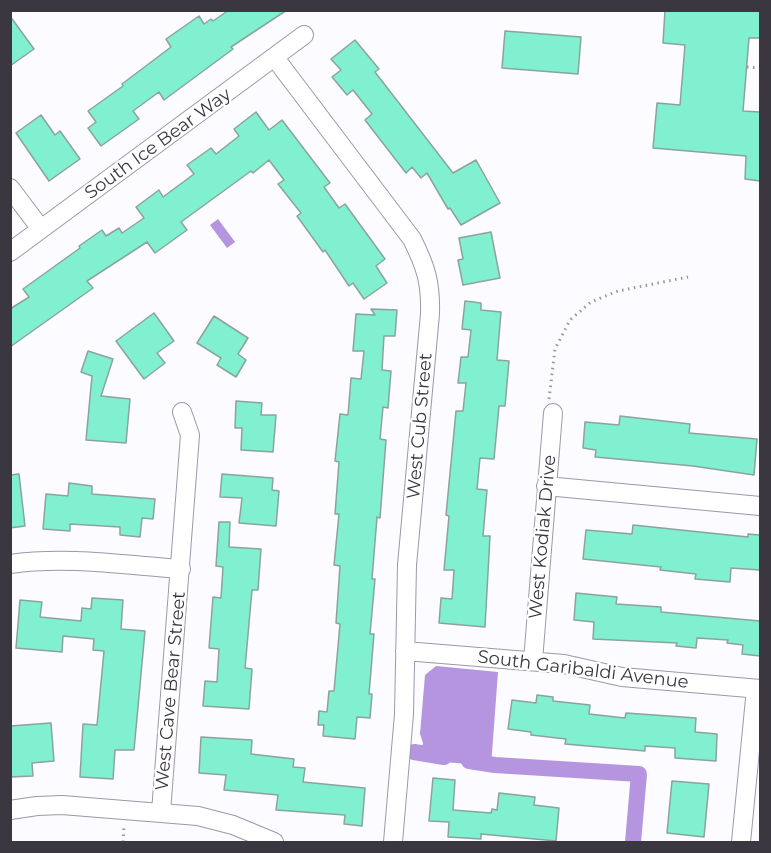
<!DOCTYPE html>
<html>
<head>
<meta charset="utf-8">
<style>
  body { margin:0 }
  #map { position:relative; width:771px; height:853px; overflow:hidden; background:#fcfbff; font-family:Montserrat,sans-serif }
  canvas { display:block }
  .frame { position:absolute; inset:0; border:12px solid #3b3740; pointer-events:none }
</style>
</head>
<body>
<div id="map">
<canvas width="771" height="853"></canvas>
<div class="frame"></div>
</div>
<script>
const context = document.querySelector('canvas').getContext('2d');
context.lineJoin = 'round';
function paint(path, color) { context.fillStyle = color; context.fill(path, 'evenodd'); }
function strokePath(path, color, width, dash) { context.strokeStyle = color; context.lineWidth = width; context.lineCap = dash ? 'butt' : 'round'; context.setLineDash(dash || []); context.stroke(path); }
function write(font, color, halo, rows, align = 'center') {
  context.font = font + ' Montserrat,sans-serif'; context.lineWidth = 4.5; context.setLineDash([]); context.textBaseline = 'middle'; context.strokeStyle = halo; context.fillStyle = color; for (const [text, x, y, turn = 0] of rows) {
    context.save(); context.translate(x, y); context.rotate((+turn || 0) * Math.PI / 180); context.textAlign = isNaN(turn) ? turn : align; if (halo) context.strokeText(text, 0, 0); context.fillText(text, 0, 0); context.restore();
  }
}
paint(new Path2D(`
  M218,219l17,23 -8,6 -17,-23z
  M436,666l62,6 -7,94 -70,-6 2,-17 -3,-9 5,-59z`), '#b594e0');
strokePath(new Path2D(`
  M414,752l30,5
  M469,761l26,4 144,9 -6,68`), '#b594e0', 16);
const building = new Path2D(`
  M229,10h58l-56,37 2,2 -69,51 -5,-8 -26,19 6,8 -38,27 -13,-18 8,-6 -8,-11 35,-25 -1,-2 49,-37 -5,-8 33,-23 5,8 7,-5 2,2z
  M665,10h95v28h-11l-6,73 17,1v69l-15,-2 1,-23 -93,-8 4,-45 23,2 5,-60 -22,-2z
  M10,16l24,33 -24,17z
  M505,31l76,6 -3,37 -76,-6z
  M355,40l24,29 -4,3 78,101 23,-13 24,43 -39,22 -11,-17 -2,1 -21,-36 -6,5 -9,-11 -6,6 -41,-53 7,-6 -19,-24 -6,5 -15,-18 9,-7 -10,-11z
  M256,112l13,18 13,-10 48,63 -6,4 15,21 6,-4 40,55 -9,7 11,17 -23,16 -11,-16 -4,3 -24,-36 -2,2 -26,-36 4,-3 -23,-29 6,-4 -15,-20 -16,13 -2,-2 -70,51 6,8 -32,23 -8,-11 -60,39 6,7 -83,59v-38l19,-12 -6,-8 57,-41 -1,-2 23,-16 4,6 13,-8 3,5 22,-15 -8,-11 23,-17 4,7 31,-23 -7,-9 24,-17 5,6 23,-18 -5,-7z
  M41,115l14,20 5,-4 20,28 -31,22 -33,-48z
  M491,232l9,46 -37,7 -5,-25 5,-1 -4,-21z
  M465,301l16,2v7l20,2 -4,48 12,1 -4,45h-6l-5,53 -14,-1 -3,31 10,1 -4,46h7l-5,91 -46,-4 2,-25 11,1 2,-29h-10l5,-54 -3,-1 10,-104h7l3,-28h-8l3,-26h7l3,-27 -9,-1z
  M371,309l26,1 -2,26h-11l-2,34 9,1 -3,37 -5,-1 -3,32 6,1 -6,78 -3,-1 -5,62h3l-5,55h4l-5,60h3l-2,24 -13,-1 -2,22 -32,-3 1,-11h-6l1,-14 8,1 2,-21h5l6,-67 -4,-1 4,-57 -6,-1 5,-51h-4l4,-52 -4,-1 5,-47 8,1 3,-37 10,1 3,-28h-11l3,-37 19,1z
  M154,313l20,28 -17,12 8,10 -21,16 -28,-38z
  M214,316l34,22 -10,16 8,6 -10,17 -19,-12 4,-7 -24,-15z
  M88,351l25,8 -12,37 29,3 -4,44 -40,-3 6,-64 -11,-4z
  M236,401l26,2 -1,12h15l-3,37 -32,-2 1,-22h-7z
  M620,416l70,8 -1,9 68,6 -3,36 -61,-9 -98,-9 1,-7 -13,-2 2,-26 34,3z
  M19,474l6,52 -15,2v-53z
  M222,474l51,4 -1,12 7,1 -3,35 -37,-3 3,-25 -22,-1z
  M69,483l23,3v8l63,5 -2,20 -11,-1 -2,19 -20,-2v-8l-50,-3v7l-27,-2 3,-35 22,2z
  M219,522h11l-1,25 32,2 -3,41h-6l-7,78 7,1 -3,40 -46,-3 2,-25 12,1 2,-33 -10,-1 4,-51 8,1 2,-31 -7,-1z
  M633,525l115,12v-3l12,1v35l-29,-2 -1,14 -35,-3 1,-5 -36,-4 1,-3 -78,-8 3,-29 46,4z
  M576,593l41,4 -1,7 45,3v5l99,9v35l-18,-2 1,-9 -16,-2 1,-3 -31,-2 -1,10 -20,-2 1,-3 -84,-4 1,-17 -20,-2z
  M92,598l31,2 -2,29 24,2 -11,119h-19l-2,29 -33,-2 3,-53 14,1 7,-74 -11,-1 1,-11 -31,-3 -1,16 -46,-4 4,-48 22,2 -2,15 41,4 1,-13 9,1z
  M537,695l16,2v4l37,4 -1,9 36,4 1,-5 70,5 -1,14 22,2 -1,27 -41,-3v-10l-30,-2v5l-80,-7 1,-5 -35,-4v-3l-23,-3 4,-29 24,3z
  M51,723l3,38 -22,2 1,13 -23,1v-51z
  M201,737l51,3 -1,14 43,5 -1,8 12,1 -2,14 62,6 -3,38 -18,-2 1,-9 -69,-5 2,-15 -54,-5 2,-15 -27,-2z
  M433,778l22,2 -2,30 38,3 1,-4 5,1 2,-17 36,4 -1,8 25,3 -3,33 -75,-7v5l-33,-2 1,-15 -20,-1z
  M672,781l37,3 -5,53 -37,-4z`);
paint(building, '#81f0d0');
strokePath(building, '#8ba49b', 1.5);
const minor = new Path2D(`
  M275,58l137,181c14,28 19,44 18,75l-23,251 -3,149 -11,128
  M10,188l31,41
  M10,252l294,-217
  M546,486l214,20
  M10,564c57,-8 114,1 171,5
  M405,651l159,13 58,13 138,12
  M533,661l20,-248
  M10,810l27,-4 25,-1 136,11 35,9 41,17
  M161,812l29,-377 -8,-23
  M741,842l15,-153`);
strokePath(minor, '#9e96ab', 20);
strokePath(new Path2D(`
  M747,67l13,1
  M549,399l6,-50 15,-29 21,-18 27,-11 70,-14
  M123,842l1,-16`), '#98959c', 3, [1.5, 4.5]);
strokePath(minor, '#fff', 18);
write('18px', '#3b3740', '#fff', [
  ["South Ice Bear Way",158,144,-36],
  ["West Cub Street",420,426,-85],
  ["West Kodiak Drive",543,537,-85],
  ["South Garibaldi Avenue",583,670,7],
  ["West Cave Bear Street",171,691,-85]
]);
</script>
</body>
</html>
